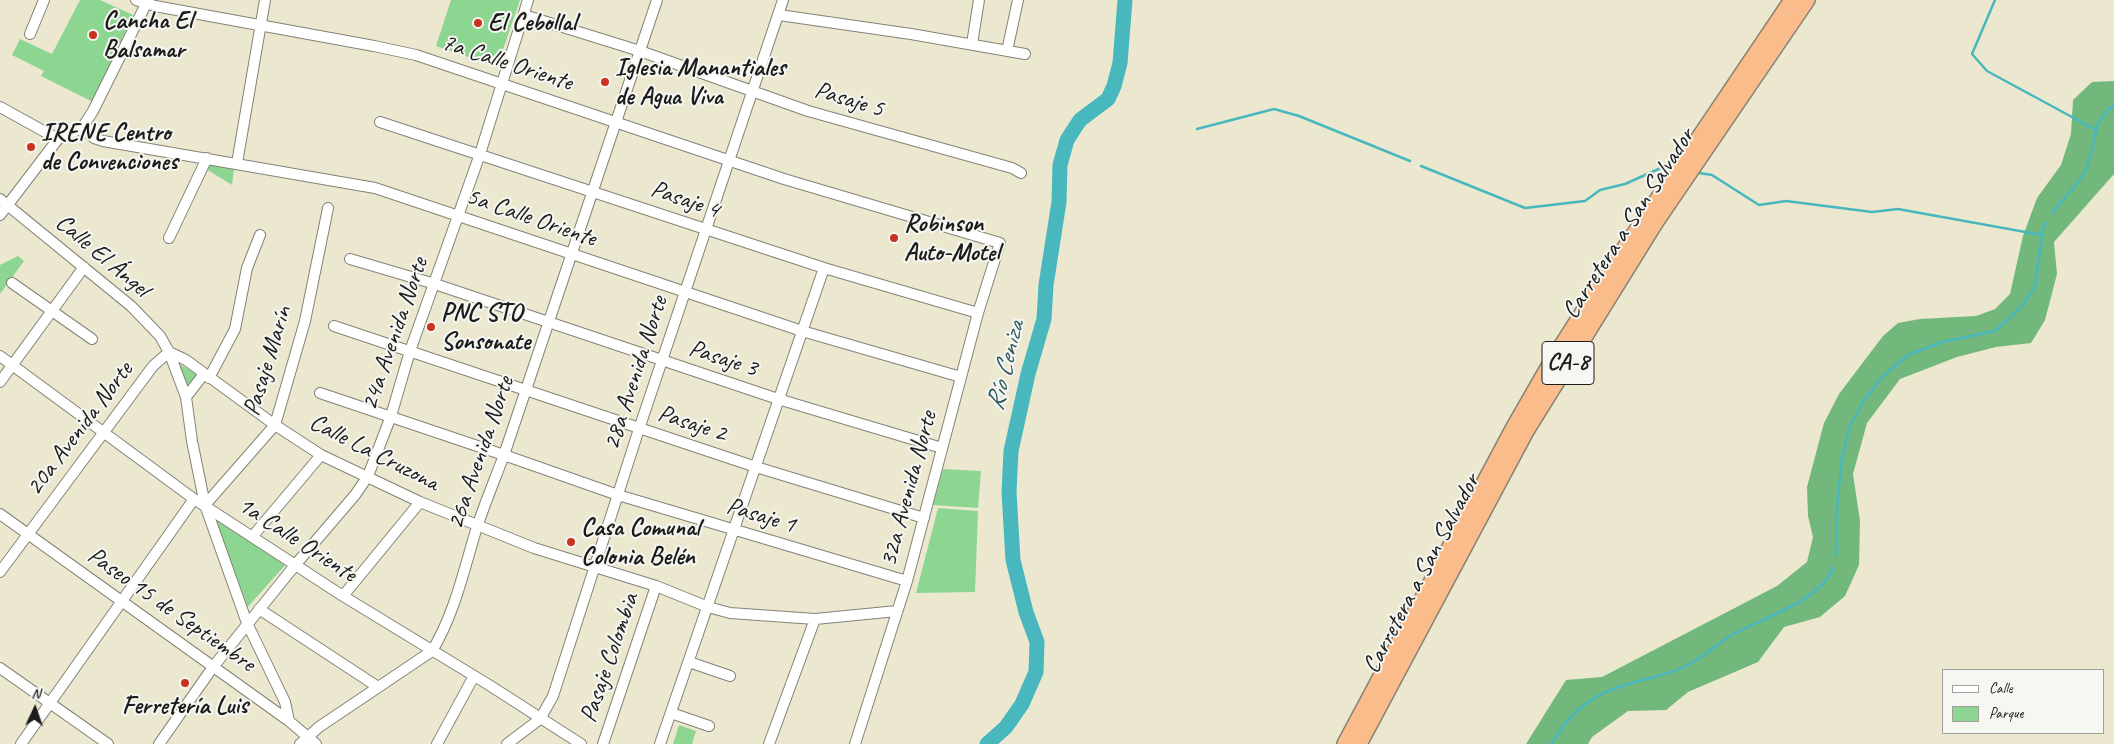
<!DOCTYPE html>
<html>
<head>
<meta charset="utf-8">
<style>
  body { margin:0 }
  #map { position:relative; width:2114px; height:744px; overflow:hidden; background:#ece8d0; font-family:Caveat,sans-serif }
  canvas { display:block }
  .legend { position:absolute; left:1942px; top:669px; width:162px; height:65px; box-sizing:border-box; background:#f6f6f2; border:1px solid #9f9f9c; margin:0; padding:6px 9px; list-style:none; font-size:15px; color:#1c1c1c }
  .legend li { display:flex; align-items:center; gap:10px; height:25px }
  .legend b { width:25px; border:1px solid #9f9f9c }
  .north { position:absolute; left:10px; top:684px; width:50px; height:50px; -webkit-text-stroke:4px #f6f6f2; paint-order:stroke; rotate:3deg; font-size:14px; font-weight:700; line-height:20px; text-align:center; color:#1c1c1c }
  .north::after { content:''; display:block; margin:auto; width:18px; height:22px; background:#1c1c1c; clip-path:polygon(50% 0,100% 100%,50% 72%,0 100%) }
</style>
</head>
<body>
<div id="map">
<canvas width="2114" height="744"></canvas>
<ul class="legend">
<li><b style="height:6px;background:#fff"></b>Calle</li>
<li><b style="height:14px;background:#8dd692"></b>Parque</li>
</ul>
<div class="north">N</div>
</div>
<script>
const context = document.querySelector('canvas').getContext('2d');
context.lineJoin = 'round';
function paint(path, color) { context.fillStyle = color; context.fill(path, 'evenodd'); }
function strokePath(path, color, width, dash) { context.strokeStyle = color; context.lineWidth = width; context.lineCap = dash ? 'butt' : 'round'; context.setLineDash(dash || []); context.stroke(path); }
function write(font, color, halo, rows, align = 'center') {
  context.font = font + ' Caveat,sans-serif'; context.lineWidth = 4; context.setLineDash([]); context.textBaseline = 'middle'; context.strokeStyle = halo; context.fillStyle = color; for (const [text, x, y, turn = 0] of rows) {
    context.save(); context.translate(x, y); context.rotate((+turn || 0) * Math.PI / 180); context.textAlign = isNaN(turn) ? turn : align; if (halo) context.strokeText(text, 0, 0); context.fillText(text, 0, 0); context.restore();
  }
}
paint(new Path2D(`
  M80,0h20l33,15 -40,87 -52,-26 3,-5 -32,-16 8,-16 32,15z
  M451,0h69l-23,67 -61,-21z
  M207,158l28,4 -3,23 -29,-18z
  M18,256l6,5 -24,33v-29z
  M181,365l19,11 -11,13 -10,-19z
  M943,469l38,2 -3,37 -45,-3z
  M938,508l40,3 -3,81 -59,1z
  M211,514l76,49 -42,47z
  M679,725l17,6 -4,13h-19z`), '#8dd692');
paint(new Path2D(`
  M2114,81v93l-60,68 3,32 -12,46 -14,23 -35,4 -39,10 -57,22 -33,44 -14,51 7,47 -1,44 -14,31 -25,21 -36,10 -26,35 -70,30 -22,18 -38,1 -36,26 -4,7h-62l40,-64 36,-3 175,-91 30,-24 6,-25 -5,-21 -1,-29 17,-64 15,-29 44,-58 15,-13 22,-4 56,-3 19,-7 15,-15 13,-58 14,-38 24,-33 10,-31 2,-34 19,-18z`), '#72b77c');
strokePath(new Path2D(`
  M1995,0l-23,54 15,17 109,59
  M1197,129l77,-20 25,7 111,45
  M1421,166l104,42 60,-7 15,-11 25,-6 38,-17 7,1
  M1699,173l13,2 47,30 27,-4 86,11 26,-3 144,26
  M2052,213c10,-14 26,-27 34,-43 10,-22 5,-51 28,-65
  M1836,555l1,-47 5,-51 8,-31 14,-26 20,-25 24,-20 34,-13 53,-11 28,-26 12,-19 8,-58 3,-5
  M1551,744c15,-26 36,-46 65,-56 24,-9 49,-11 72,-23 16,-8 28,-21 44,-30 29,-17 90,-34 101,-68`), '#48b7be', 2.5);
strokePath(new Path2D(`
  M987,744l19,-17 16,-23 14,-32 1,-30 -11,-30 -13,-52 -4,-68 2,-41 17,-77 16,-55 2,-34 13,-83 1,-37 7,-25 13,-20 28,-21 6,-13 6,-23 5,-63`), '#48b7be', 15);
const minor = new Path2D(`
  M136,0l19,6 219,40 42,9 368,124 216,64 -22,70 -71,268 -52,163
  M524,15l116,36 168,60 204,57 9,5
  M779,15l132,19 114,20
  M30,34l14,-34
  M972,44l7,-44
  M1007,51l11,-51
  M0,107l58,32
  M380,122l444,146 154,45
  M82,128l12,10 9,3 272,47 427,143 159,46
  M237,163l28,-163
  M0,199l131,107 29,30 9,16 17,45 6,44 13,64 42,118 38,79 4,19
  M0,215l58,-76 24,-11 11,-17 53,-107
  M169,238l38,-80
  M350,259l85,25 343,115 164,49
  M12,283l80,56
  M334,326l422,141 168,51
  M169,352l17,8 89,65 46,30 99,47 114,46 122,38 52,21 22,6 85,6 82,-8
  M0,356l194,143 149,97 146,89 92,59
  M209,378l26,-49 12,-61 13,-33
  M0,382l84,-115
  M320,393l184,62 114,40 289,86
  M186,397l18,-23
  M205,505l70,-80 30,-104 23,-113
  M0,514l289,207 27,23
  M252,537l69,-82
  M0,572l153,-206 16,-14
  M343,596l77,-94
  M259,609l119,78
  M689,662l41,14
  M0,668l108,76
  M671,713l38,13
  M21,744l173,-245
  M159,744l54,-77 83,-103 59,-69 13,-19 23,-60 19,-65 70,-197 48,-154
  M300,744l19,-17 113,-76c23,-38 32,-82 45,-124 8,-24 18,-48 27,-72l153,-455
  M437,744l37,-68
  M507,744l33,-25 13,-23 86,-267 144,-429
  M603,744l53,-158
  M660,744l164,-476
  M769,744l46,-125`);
const highway = new Path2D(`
  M1345,744l168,-315 39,-68 54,-85 186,-276
  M1359,744l167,-313 129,-208 152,-223`);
strokePath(minor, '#848276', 12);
strokePath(highway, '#848276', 18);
strokePath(minor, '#fff', 10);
strokePath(highway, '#f9bc8a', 15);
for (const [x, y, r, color] of [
  [478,23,5,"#c8321e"],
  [93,35,5,"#c8321e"],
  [605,82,5,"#c8321e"],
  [31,147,5,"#c8321e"],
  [894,238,5,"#c8321e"],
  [431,327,5,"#c8321e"],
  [571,542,5,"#c8321e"],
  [185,683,5,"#c8321e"]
]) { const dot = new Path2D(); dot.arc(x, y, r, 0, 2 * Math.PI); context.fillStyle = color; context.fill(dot); strokePath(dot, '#f6f6f2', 2); }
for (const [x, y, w] of [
  [1568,363,52]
]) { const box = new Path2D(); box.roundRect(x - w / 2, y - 21.5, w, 43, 4); context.fillStyle = '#f6f6f2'; context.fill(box); strokePath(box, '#1c1c1c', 1); }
write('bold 24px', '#1c1c1c', null, [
  ["CA-8",1568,363]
]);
write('bold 25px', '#1c1c1c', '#f6f6f2', [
  ["Cancha El",103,21],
  ["Balsamar",103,50],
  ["El Cebollal",488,23],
  ["Iglesia Manantiales",615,68],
  ["de Agua Viva",615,97],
  ["IRENE Centro",41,133],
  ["de Convenciones",41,162],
  ["Robinson",904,224],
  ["Auto-Motel",904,253],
  ["PNC STO",441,313],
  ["Sonsonate",441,342],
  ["Casa Comunal",581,528],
  ["Colonia Belén",581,557],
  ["Ferretería Luis",185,706,"center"]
], 'left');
write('25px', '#1c1c1c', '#f6f6f2', [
  ["7a Calle Oriente",507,63,18],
  ["Pasaje 5",849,100,17],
  ["Pasaje 4",685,200,19],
  ["5a Calle Oriente",531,218,19],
  ["Carretera a San Salvador",1629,224,-57],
  ["Calle El Ángel",102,256,40],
  ["24a Avenida Norte",395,334,-71],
  ["Pasaje 3",723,359,18],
  ["Pasaje Marín",268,361,-73],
  ["28a Avenida Norte",636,373,-72],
  ["Pasaje 2",692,424,18],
  ["20a Avenida Norte",80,429,-53],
  ["Calle La Cruzona",374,453,27],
  ["26a Avenida Norte",481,453,-71],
  ["32a Avenida Norte",909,489,-75],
  ["Pasaje 1",761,516,17],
  ["1a Calle Oriente",297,540,33],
  ["Carretera a San Salvador",1422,574,-62],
  ["Paseo 15 de Septiembre",171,610,35],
  ["Pasaje Colombia",610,658,-71]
]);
write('italic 26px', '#2e5a5d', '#f6f6f2', [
  ["Río Ceniza",1006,366,-76]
]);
</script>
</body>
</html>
